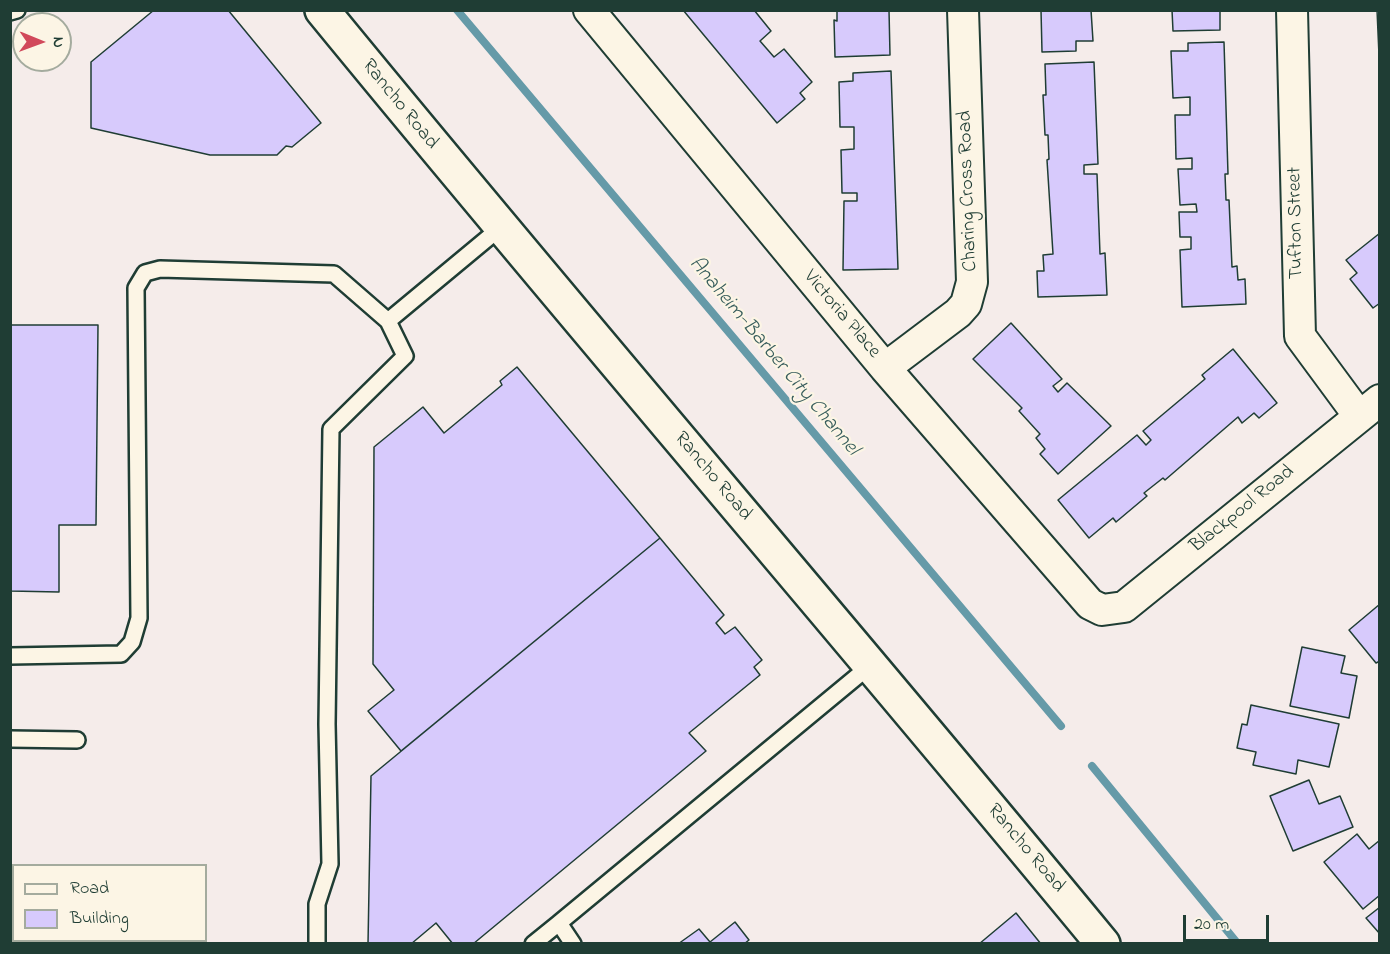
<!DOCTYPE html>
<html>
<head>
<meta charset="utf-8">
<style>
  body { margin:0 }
  #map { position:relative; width:1390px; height:954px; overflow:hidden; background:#f5ecea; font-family:"Indie Flower",sans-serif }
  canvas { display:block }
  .frame { position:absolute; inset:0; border:12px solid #1f3d34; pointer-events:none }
  .legend { position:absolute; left:12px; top:864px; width:195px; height:78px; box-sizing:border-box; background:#fcf5e5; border:2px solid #a4ab9e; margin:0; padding:8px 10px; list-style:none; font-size:18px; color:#1f3d34 }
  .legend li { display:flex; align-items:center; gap:12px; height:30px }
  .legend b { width:30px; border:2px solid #a4ab9e }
  .north { position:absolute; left:12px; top:12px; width:60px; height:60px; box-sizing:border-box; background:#fcf5e5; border:2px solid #a4ab9e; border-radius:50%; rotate:91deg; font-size:16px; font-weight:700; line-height:24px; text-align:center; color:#1f3d34 }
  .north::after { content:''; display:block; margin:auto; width:21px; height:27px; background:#d1495b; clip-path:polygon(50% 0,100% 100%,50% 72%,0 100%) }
  .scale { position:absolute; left:1183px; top:915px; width:86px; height:27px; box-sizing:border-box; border:3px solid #1f3d34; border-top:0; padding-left:8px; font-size:18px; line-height:21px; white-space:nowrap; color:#1f3d34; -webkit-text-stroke:4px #fcf5e5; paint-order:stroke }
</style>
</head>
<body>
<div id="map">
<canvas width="1390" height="954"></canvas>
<div class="frame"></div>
<ul class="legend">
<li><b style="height:8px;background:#fcf5e5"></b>Road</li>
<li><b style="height:16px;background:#d7cafc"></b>Building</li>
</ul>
<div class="north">N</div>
<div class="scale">20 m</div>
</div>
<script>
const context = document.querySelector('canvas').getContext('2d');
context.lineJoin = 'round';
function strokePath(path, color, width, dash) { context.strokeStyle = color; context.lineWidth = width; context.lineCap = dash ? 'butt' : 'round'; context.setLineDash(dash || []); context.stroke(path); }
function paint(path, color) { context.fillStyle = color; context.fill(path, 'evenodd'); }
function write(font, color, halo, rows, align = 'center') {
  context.font = font + ' "Indie Flower",sans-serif'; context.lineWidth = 4.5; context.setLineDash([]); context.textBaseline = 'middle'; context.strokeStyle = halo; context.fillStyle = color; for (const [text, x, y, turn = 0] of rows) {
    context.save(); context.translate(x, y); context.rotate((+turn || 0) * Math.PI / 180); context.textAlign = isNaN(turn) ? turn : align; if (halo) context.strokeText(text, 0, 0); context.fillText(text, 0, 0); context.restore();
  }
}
strokePath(new Path2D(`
  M457,10l604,716
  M1092,766l146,178`), '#659aa8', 8);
const building = new Path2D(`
  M154,10h74l93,113 -29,24 -6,-1 -9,9h-67l-119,-27v-66z
  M683,10h71l17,21 -11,10 14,16 10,-8 28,33 -12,11 5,6 -28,24z
  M837,10h52l1,45 -55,2 -1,-37 3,1z
  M1041,10h50l2,31h-17v10l-34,1z
  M1172,10h48v20l-47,1z
  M1377,10h3v68z
  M1224,42l4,132h-3l1,26h3l3,67 5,-1 1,14 7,-1 1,25 -64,3 -2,-57 11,-1v-12h-11l-1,-25h18l-1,-8 -16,1 -2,-36h14v-11l-16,1 -1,-44h15v-18l-17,1 -2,-47h17v-8z
  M1094,62l4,102 -14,1v9h13l3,80 5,-1 2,42 -69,2 -1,-26h7l-1,-16 10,-1 -6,-94 2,-1 -1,-24h-3l-2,-40h3l-1,-31z
  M891,71l7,198 -55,1 1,-69h13v-8h-15l-1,-43 13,-1v-22h-14l-1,-45 14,-1v-8z
  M1380,233v70l-7,5 -23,-29 7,-6 -11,-13z
  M1011,323l51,56 -9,7 5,6 9,-9 44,43 -53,48 -18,-20 5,-5 -9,-11 4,-4 -21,-23 3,-3 -49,-49z
  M10,325h88l-2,200h-37v67l-49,-1z
  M1233,349l44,54 -18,15 -5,-5 -12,10 -4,-6 -73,63 -2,-2 -19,15 3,3 -31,26 -3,-4 -24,20 -31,-38 79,-65 9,10 5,-5 -8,-9 62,-52 -3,-4z
  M517,367l143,171 -259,213 -33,-40 26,-21 -21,-26 1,-217 49,-40 21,26 58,-48 -2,-4z
  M660,538l64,77 -8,8 9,11 10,-7 27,33 -8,7 6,8 -71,58 17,18 -233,193h-20l-17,-21 -25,21h-43l3,-168z
  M1380,604v57l-4,2 -27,-33z
  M1302,647l43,9 -4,17 16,3 -8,42 -59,-12z
  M1251,705l88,19 -10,43 -31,-7 -2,14 -43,-9 3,-13 -19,-4 5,-24 5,1z
  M1309,780l10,24 21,-8 13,31 -60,24 -23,-55z
  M1357,834l12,15 11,-9v55l-17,14 -39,-47z
  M1380,907v27l-14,-16z
  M1016,913l25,31h-62z
  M735,922l14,18 -5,4h-66l21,-15 11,13z`);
paint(building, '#d7cafc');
strokePath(building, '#1f3d34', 1.5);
const service = new Path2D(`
  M10,12l7,-2
  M10,656l111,-2 11,-12 7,-24 -3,-330 9,-15 15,-4 174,5 54,47
  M10,739l67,1
  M317,944v-40l13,-40 -3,-140 4,-295 74,-73 -17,-35 112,-93
  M533,944l26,-21
  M573,944l-14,-21 313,-259`);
const minor = new Path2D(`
  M589,10l296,358 205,236 12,6 22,-3 256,-207
  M1292,10l8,326 59,80
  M885,368l73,-55 8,-9 6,-22 -9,-272`);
const tertiary = new Path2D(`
  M322,10c257,314 523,621 781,934`);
strokePath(service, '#1f3d34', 20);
strokePath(minor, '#1f3d34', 34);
strokePath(tertiary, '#1f3d34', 38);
strokePath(service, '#fcf5e5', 15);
strokePath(minor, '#fcf5e5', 30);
strokePath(tertiary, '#fcf5e5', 33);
write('20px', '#1f3d34', '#fcf5e5', [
  ["Rancho Road",399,105,51],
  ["Charing Cross Road",969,191,-92],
  ["Tufton Street",1297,223,-91],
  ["Victoria Place",841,315,50],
  ["Rancho Road",712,477,50],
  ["Blackpool Road",1243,510,-39],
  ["Rancho Road",1025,849,50]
]);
write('italic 21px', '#365c5b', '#fcf5e5', [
  ["Anaheim-Barber City Channel",773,357,50]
]);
</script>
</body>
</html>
